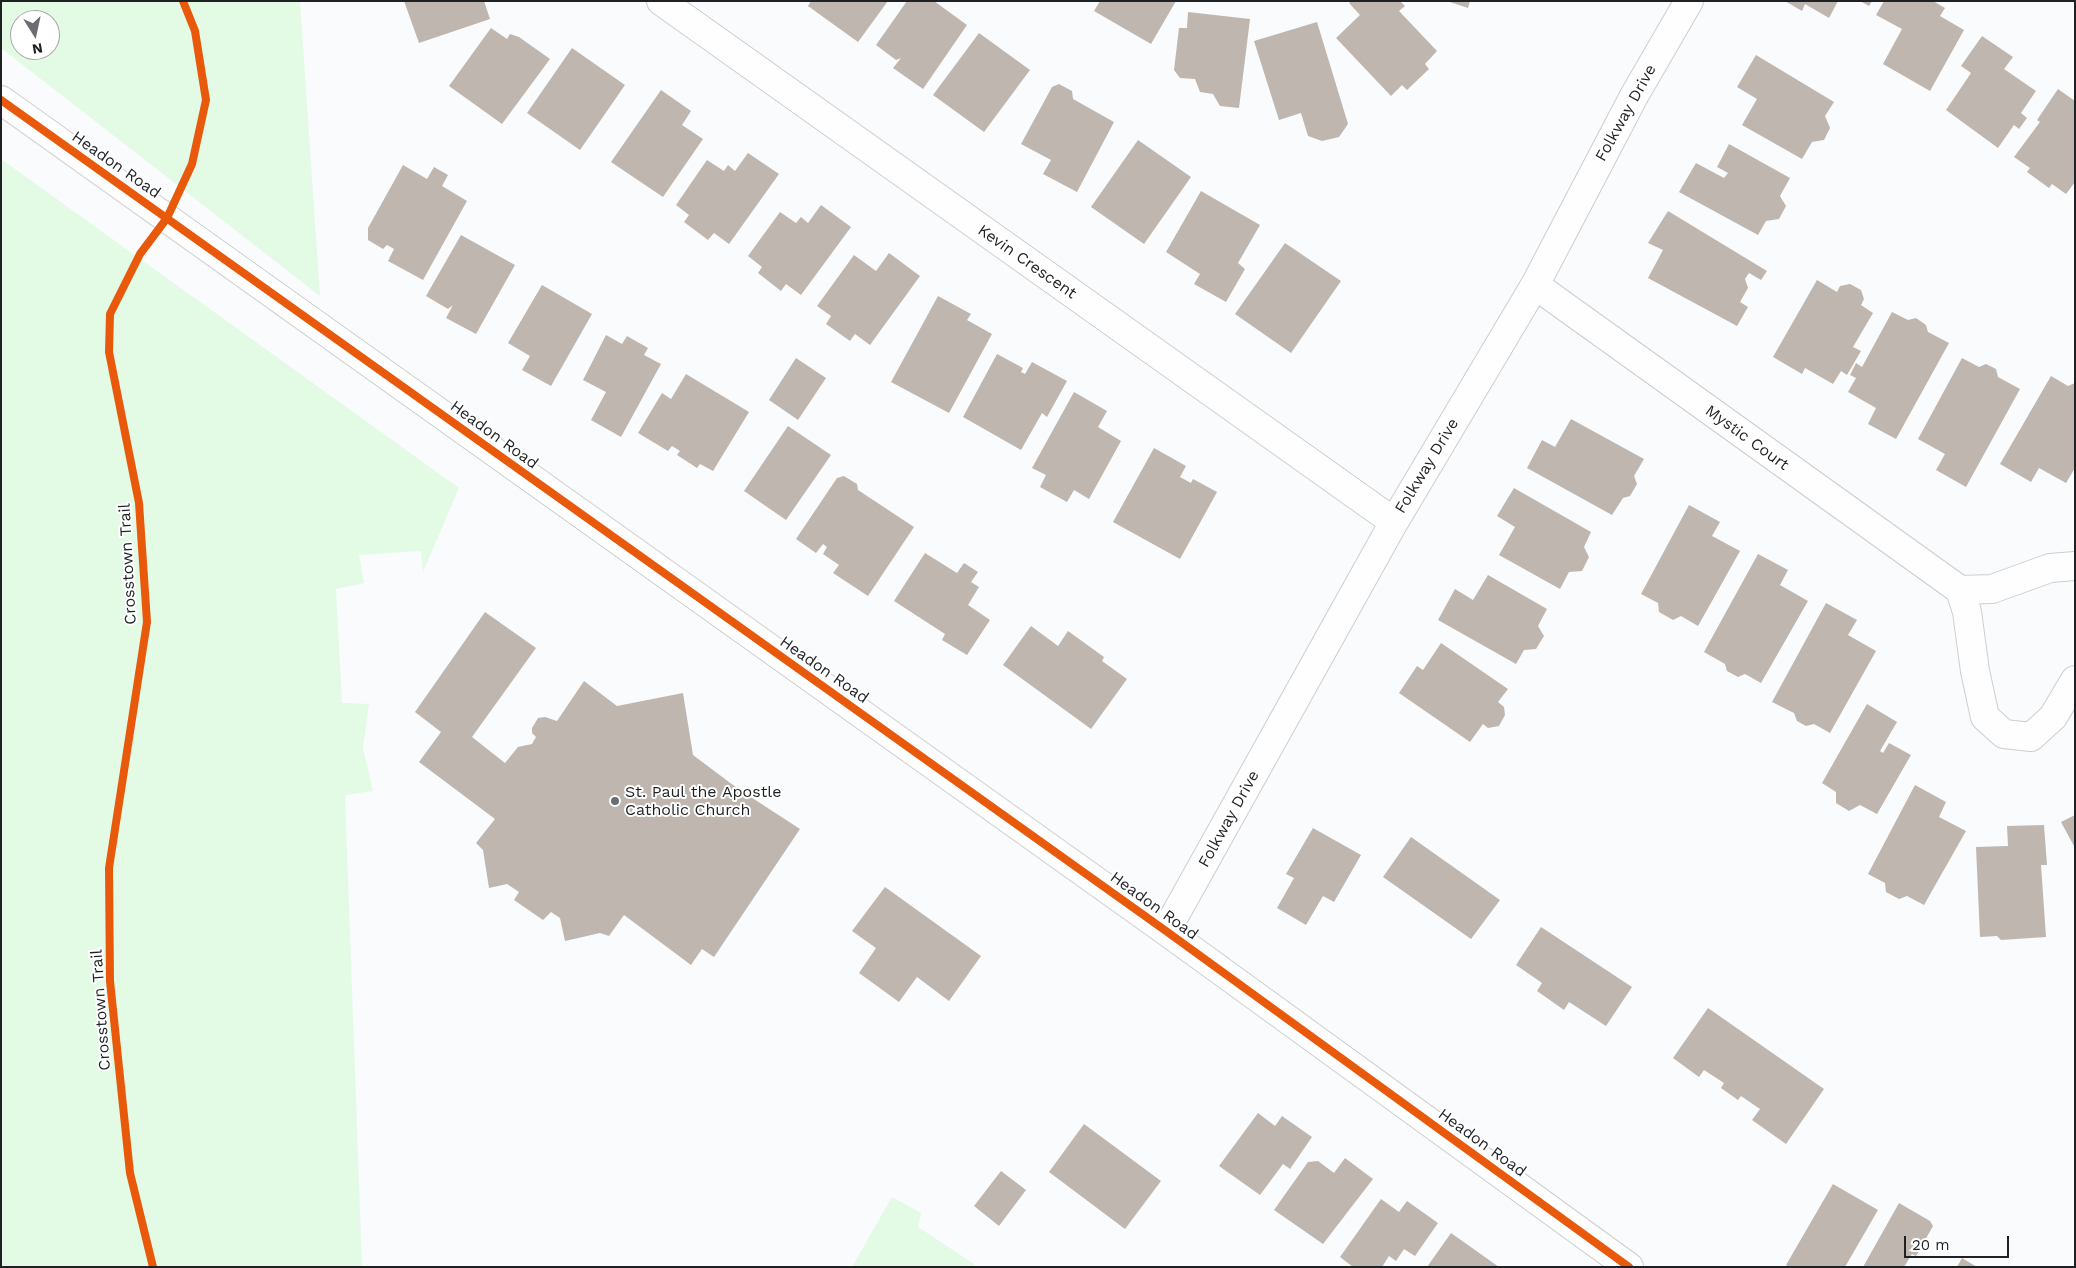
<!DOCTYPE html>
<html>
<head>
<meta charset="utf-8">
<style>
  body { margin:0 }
  #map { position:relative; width:2076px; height:1268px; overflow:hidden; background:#f9fbfd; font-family:"Work Sans",sans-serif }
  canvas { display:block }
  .frame { position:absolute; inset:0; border:2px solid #1f2125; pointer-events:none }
  .north { position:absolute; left:10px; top:10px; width:50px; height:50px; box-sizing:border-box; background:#fff; border:1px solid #a5a6a8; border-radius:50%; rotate:170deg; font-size:14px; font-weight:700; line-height:20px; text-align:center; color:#1f2125 }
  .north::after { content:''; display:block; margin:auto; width:18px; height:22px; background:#6b6d71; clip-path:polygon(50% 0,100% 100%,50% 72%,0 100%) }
  .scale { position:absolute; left:1904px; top:1236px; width:105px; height:22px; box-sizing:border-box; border:2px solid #1f2125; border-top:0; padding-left:6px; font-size:15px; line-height:18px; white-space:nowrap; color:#1f2125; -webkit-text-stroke:4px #fff; paint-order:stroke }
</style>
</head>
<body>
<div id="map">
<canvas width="2076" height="1268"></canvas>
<div class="frame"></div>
<div class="north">N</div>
<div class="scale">20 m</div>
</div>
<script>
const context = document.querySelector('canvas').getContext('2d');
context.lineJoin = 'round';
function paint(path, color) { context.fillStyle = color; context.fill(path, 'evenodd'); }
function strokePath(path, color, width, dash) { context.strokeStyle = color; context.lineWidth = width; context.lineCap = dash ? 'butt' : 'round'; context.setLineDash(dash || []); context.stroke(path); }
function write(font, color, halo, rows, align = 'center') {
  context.font = font + ' "Work Sans",sans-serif'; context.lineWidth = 4; context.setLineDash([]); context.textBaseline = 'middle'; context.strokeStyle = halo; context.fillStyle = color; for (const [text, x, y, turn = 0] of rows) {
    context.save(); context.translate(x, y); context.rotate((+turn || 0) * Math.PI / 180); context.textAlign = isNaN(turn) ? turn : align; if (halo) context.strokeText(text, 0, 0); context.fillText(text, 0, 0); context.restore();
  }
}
paint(new Path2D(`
  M1,1h299l20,295 -319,-248zM20,20h30v30h-30z
  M1,159l458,329 -36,84 -2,-21 -62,4 5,28 -28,6 6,114 27,1 -6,44 10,43 -28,4 17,472h-361z
  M892,1197l29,16 -3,14 56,37 -1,3h-121z`), '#e3fae5');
paint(new Path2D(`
  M404,1h80l6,18 -71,24z
  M811,1h77l-30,41 -50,-36z
  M907,1h27l33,24 -44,64 -30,-21 8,-10 -5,2 -20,-15z
  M1100,1h76l-25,43 -57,-33z
  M1351,1h49l5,5 -6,5 38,40 -12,13 4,5 -22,21 -5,-5 -11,11 -55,-58 24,-23 -11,-12z
  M1447,1h23l-2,7z
  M1785,1h53l-9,17 -24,-14 -3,7z
  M1860,1h12l-3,5z
  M1884,1h49l12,7 -5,8 24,14 -34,61 -47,-27 19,-35 -26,-14z
  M1188,12l62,7 -11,89 -19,-2 -7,-12 -13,-2 -5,-13 -15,-1 -6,-8 5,-42h8z
  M1317,22l31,102 -9,13 -17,4 -14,-5 -7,-23 -22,7 -25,-79z
  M491,28l16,11 3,-5 9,3 31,22 -48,65 -53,-38z
  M979,33l51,37 -46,62 -51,-37z
  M1982,36l31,21 -9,12 32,22 -15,22 6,5 -8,11 -5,-4 -16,23 -52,-38 25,-37 -10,-7z
  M572,48l53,37 -45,65 -53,-37z
  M1756,55l78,47 -9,14 5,12 -6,12 -12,2 -10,17 -60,-34 15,-26 -20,-12z
  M1059,84l13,7 1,8 41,23 -37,70 -34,-18 8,-14 -30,-16 31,-57z
  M2058,89l17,12v81l-9,12 -14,-10 -3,4 -22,-16 3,-4 -16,-11 26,-35 -3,-2z
  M661,90l30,21 -9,14 21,14 -40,58 -52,-35z
  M1138,140l53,37 -47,67 -53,-37z
  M1729,144l61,34 -10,18 6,10 -7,13 -13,2 -8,14 -79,-43 17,-29 28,15 4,-5 -11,-6z
  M748,153l31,21 -50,70 -15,-11 -6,7 -24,-18 5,-7 -13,-10 31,-45 17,11 4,-6 7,6z
  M403,165l24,14 7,-12 14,8 -6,11 25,15 -44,79 -35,-19 6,-12 -7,-4 -4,4 -15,-9v-12z
  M1201,191l59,34 -22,38 7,6 -19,33 -32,-18 6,-10 -34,-22z
  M821,205l30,22 -50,68 -15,-11 -5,7 -23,-18 4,-6 -14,-11 32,-44 16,11 5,-6 7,6z
  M1668,211l99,60 -6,9 -12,-7 -4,6 3,9 -8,14 8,5 -11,19 -89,-48 15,-28 -15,-7z
  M461,235l54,30 -39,69 -30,-16 7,-13 -5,4 -22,-13z
  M1285,243l56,38 -50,72 -56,-39z
  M889,253l31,23 -50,69 -15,-11 -5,7 -24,-17 5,-8 -14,-10 37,-51 22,16z
  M1817,280l20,12 3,-6 10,-2 11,6 3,9 -3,6 12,8 -20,34 8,4 -14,24 -6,-4 -8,13 -28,-16 -3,6 -29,-17z
  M542,285l50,29 -41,72 -29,-16 8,-14 -22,-13z
  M938,296l33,18 -4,6 25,14 -43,79 -58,-31z
  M1892,312l16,8 8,-2 10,7 2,7 21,11 -53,96 -28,-15 8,-16 -28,-16 8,-14 -6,-3 6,-12 6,4z
  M606,335l16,9 5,-8 21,12 -4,7 17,9 -40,73 -30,-17 15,-28 -23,-12z
  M997,354l26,14 -2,4 4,2 7,-12 35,19 -20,36 -5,-4 -21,37 -58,-33z
  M796,358l30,20 -28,42 -29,-20z
  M1962,358l17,9 7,-3 10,5 2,8 22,12 -54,98 -30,-17 9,-16 -27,-15z
  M686,374l63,38 -36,59 -13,-7 -3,4 -20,-13 3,-4 -8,-5 -4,5 -30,-18 24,-40 9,6z
  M2051,376l17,10 7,-3v85l-9,15 -27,-15 -8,14 -31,-18z
  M1074,392l33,19 -9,16 23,14 -32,58 -15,-9 -7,12 -27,-15 6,-12 -14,-7z
  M1571,419l73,40 -10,17 3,8 -7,12 -7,2 -11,17 -85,-47 15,-28 13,7z
  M788,426l43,29 -45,65 -42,-29z
  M1154,448l32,18 -6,11 11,6 2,-4 24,13 -37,67 -67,-37z
  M844,476l13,8 1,6 56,37 -46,69 -35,-23 6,-8 -16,-11 4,-7 -4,-3 -7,9 -20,-14 41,-61z
  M1514,488l77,44 -7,15 5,10 -7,14 -13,1 -9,17 -61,-34 16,-28 -18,-11z
  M1689,505l31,17 -8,14 28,15 -42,75 -17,-10 -8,4 -14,-8 -1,-9 -17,-9z
  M925,553l32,20 7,-10 14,9 -7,10 8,5 -11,18 22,15 -23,35 -25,-15 3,-6 -51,-33z
  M1758,554l30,16 -8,15 28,16 -47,82 -16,-9 -7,3 -11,-6 -2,-7 -21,-12z
  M1488,575l59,34 -9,17 6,10 -8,13 -12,1 -8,14 -78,-44 17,-31 18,11z
  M1826,603l31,17 -9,15 28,16 -46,82 -16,-9 -8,2 -9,-5 -3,-8 -22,-11z
  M485,612l51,36 -64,89 33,26 13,-16 14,-3 4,-7 -4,-4v-5l6,-10 7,-1 12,4 27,-40 33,25 66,-13 10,62 44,33 63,41 -86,128 -12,-8 -11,16 -67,-50 -15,21 -9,-3 -35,8 -5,-23 -9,-6 -8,8 -29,-20 5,-8 -12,-8 -18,4 -6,-38 -7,-7 19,-24 -76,-57 22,-30 -26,-20z
  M1031,626l27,20 10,-15 36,26 -2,4 25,18 -36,50 -88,-64z
  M1441,643l67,46 -10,13 6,5 1,8 -6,11 -11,2 -5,-4 -13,18 -71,-49 18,-27 6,4z
  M1867,704l30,18 -17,29 3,2 6,-10 22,12 -34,59 -17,-9 -11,6 -13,-8v-11l-14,-9z
  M1915,785l31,17 -7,15 27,14 -42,74 -17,-9 -8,3 -13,-7 -1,-9 -17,-9z
  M2075,815v33l-14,-26z
  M2044,825l3,40h-6l5,72 -45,3 -4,-4 -17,1 -4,-90 32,-1 -1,-20z
  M1313,828l48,27 -27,47 -11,-6 -17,29 -29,-17 17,-30 -8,-4z
  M1411,837l89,63 -29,39 -88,-62z
  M885,887l96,69 -32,45 -32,-24 -18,25 -40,-29 17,-25 -24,-17z
  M1541,927l91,60 -26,39 -37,-24 -5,8 -27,-19 5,-8 -26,-18z
  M1708,1008l116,81 -38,55 -34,-24 8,-11 -19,-13 -3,4 -17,-12 3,-5 -20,-13 -5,7 -26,-19z
  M1258,1113l17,13 7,-10 30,21 -22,32 -7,-5 -23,31 -41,-29z
  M1084,1124l77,57 -36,48 -76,-57z
  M1345,1158l28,21 -50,65 -49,-34 34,-48 10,-1 16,12z
  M1001,1171l25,19 -27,36 -25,-20z
  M1833,1184l45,26 -33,57h-56l-3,-2z
  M1381,1199l18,13 8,-11 31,22 -23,33 -11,-7 -8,12 -7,-5 -7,11h-29l-13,-10z
  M1899,1203l31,18 3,5 -17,30 -4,-2 -8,13h-41z
  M1451,1233l48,34h-72z
  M1962,1258l15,9h-20z`), '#bfb6af');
const minor = new Path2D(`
  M661,1l733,521
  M1,100l1165,831 463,336
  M1535,285l425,305 7,22 8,59 10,46 19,17 27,3 22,-20 22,-37
  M1960,590l32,-1 58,-21 25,-2
  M1166,931l228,-409 141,-237 99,-189 55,-95`);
strokePath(minor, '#ccced0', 30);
strokePath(minor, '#fefeff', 28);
strokePath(new Path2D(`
  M1,100l1165,831 463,336
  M153,1267l-23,-94 -20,-192 -1,-113 38,-246 -8,-119 -30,-151 1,-38 30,-60 27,-36 25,-54 14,-64 -11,-69 -12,-30`), '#e8590c', 8);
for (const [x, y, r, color] of [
  [615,801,5,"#6b6d71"]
]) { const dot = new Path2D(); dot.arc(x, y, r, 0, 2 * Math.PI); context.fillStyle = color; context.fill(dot); strokePath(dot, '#fff', 2); }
write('16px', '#1f2125', '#fff', [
  ["Folkway Drive",1626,113,-61],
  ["Headon Road",116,165,35],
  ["Kevin Crescent",1027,262,35],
  ["Headon Road",494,435,36],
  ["Mystic Court",1747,438,36],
  ["Folkway Drive",1427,466,-59],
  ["Crosstown Trail",128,564,-93],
  ["Headon Road",824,670,35],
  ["Folkway Drive",1229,819,-61],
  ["Headon Road",1154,906,36],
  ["Crosstown Trail",101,1010,-94],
  ["Headon Road",1482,1143,36]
]);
write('16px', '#1f2125', '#fff', [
  ["St. Paul the Apostle",625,792],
  ["Catholic Church",625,810]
], 'left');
</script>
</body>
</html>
